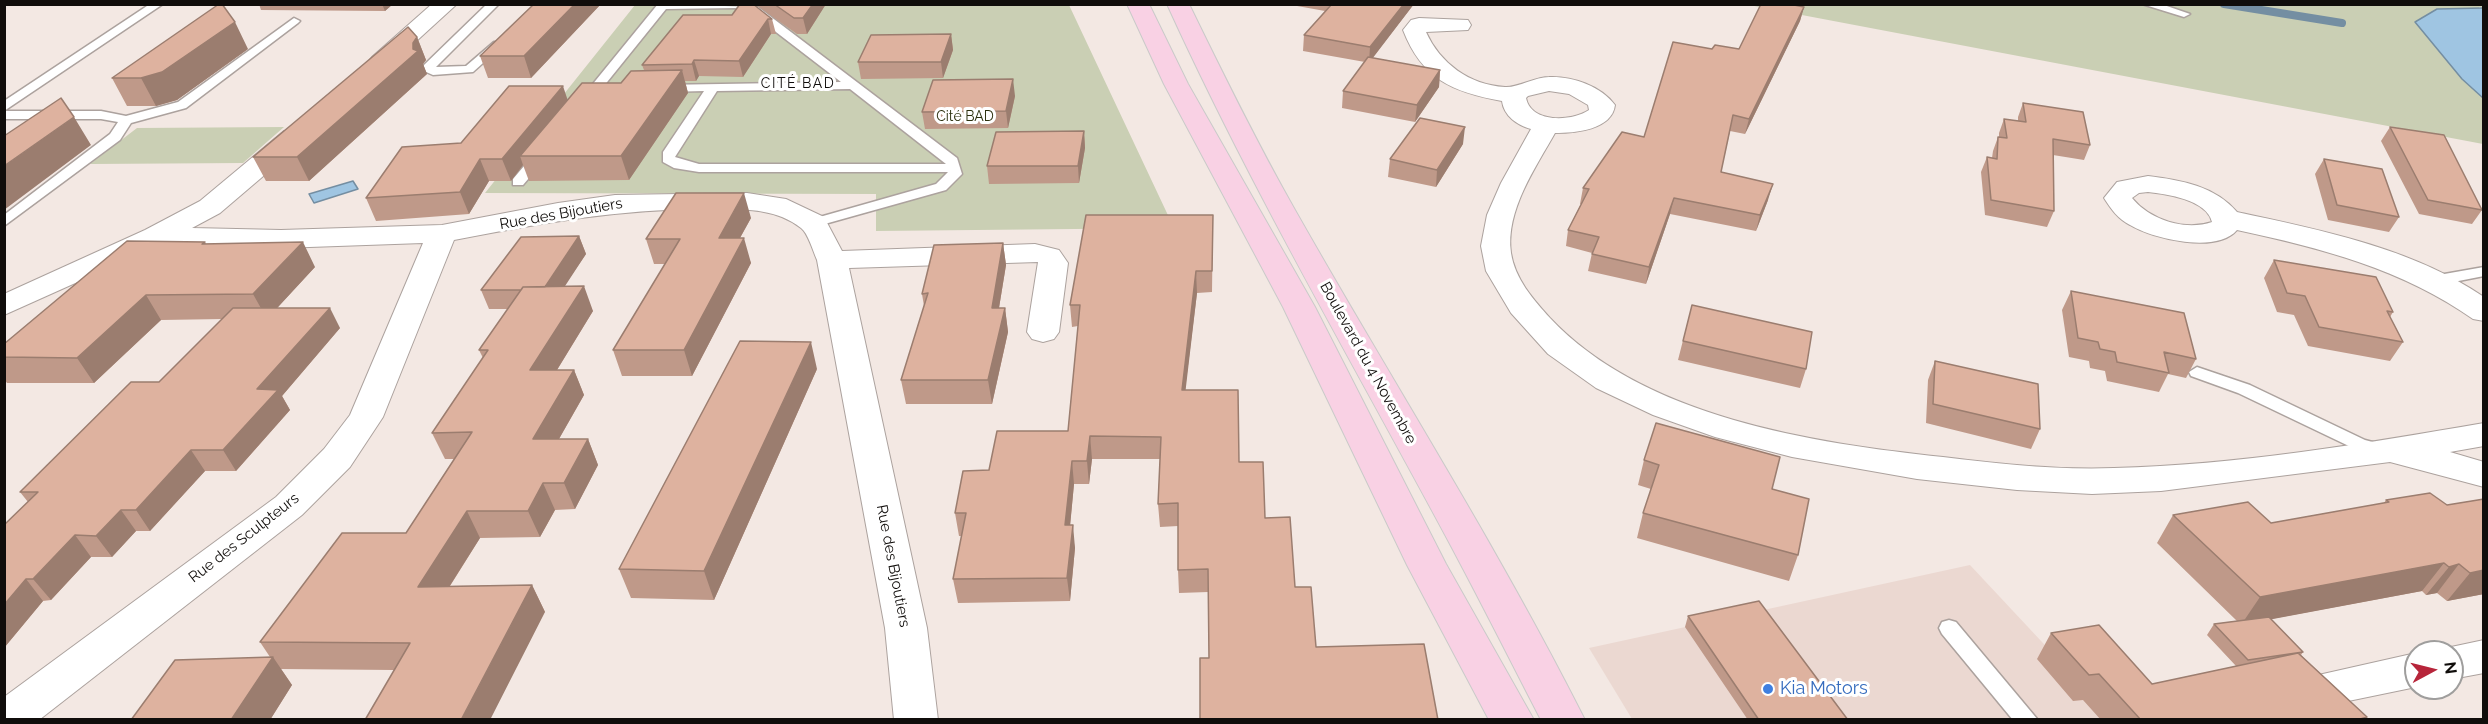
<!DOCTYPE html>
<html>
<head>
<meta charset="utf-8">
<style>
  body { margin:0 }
  #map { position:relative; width:2488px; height:724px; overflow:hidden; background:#f3e8e3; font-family:Raleway,sans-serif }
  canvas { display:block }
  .frame { position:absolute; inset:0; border:6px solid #100d0b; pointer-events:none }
  .north { position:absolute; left:2404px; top:640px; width:60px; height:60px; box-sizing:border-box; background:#fff; border:2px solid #9f9e9d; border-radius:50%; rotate:83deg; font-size:16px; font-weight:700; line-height:24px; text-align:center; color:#100d0b }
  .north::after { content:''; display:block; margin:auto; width:21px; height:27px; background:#b7253a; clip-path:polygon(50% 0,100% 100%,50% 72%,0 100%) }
</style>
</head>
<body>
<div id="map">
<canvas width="2488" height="724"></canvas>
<div class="frame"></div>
<div class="north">N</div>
</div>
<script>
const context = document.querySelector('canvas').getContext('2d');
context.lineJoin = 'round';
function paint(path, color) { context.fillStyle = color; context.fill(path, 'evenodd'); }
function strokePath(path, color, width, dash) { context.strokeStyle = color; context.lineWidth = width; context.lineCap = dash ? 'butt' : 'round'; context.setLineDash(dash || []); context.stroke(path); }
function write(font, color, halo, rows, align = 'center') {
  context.font = font + ' Raleway,sans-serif'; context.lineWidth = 6; context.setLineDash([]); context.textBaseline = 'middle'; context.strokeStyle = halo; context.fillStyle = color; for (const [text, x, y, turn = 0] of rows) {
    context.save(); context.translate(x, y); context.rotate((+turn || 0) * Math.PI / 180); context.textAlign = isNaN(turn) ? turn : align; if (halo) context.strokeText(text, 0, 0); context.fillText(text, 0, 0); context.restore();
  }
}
paint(new Path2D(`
  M1970,565l144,154h-482l-43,-71z`), '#ebd8d1');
paint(new Path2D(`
  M635,5h434l105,223 -298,3v-37l-391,-1z
  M1749,5h734v3l-4,-1 -17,72 21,19v46z
  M284,127l-41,36 -153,1 47,-36z`), '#cacfb4');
const water = new Path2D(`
  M2483,8h1l-1,90 -21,-19 -47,-57 22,-13z
  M353,181l5,8 -44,14 -5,-9z`);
paint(water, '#9fc5e2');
strokePath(water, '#748ea2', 1.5);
strokePath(new Path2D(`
  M2224,4l118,19`), '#748ea2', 8);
const lane = new Path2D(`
  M150,4h13l-159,107v-10z
  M487,4h12l-63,63 30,-1 28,-24h8v4l-29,26 -40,3 -9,-4v-6z
  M658,4l100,3 199,151 5,16 -16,16 -132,37 -7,-4 2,-3 127,-36 12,-12h-249l-25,-4 -11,-6v-10l41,-61 -39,1 -6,-4 2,-3 180,-3 -91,-70 -15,-4 -69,1 -75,93h-8v-6zM850,89l96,75h-247l-24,-7 42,-66z
  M2142,4h19l29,10 -6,3z
  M294,18l6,3 -2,2 -112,85 -55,15 -11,17 -116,86v-11l106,-81 8,-12 -17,-3h-97v-8h97l25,5 52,-14z
  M540,152l7,4 -2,3 -22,26h-10v-6l22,-26z
  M2484,267v9l-51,10 -8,-5 8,-5z
  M2197,367l53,18 115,55 19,5 3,4 -9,6 -25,-7 -115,-55 -47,-17 -2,-4z
  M1949,620l7,2 82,98h-25l-71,-86 -3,-6 3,-6z`);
const street = new Path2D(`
  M432,4h25l-69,63h-16l-4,-5 4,-5z
  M1419,18l49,2 3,5 -3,5 -42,2c14,31 43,53 79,55 12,1 30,-10 44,-10 23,-1 52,9 66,28 -3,25 -40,28 -60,28 -19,34 -50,78 -44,120 4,26 22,46 39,65 94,100 263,125 393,139 57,7 114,13 171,11 123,-3 248,-24 370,-45v23l-34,6 34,10v25l-94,-25 -229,29 -69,3 -75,-4 -100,-11 -125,-22 -77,-20 -62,-22 -57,-27 -48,-34 -37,-41 -25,-42 -5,-25 6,-31 14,-32 30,-54c-14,-4 -27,-13 -29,-28 -50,-9 -80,-22 -99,-71l8,-10zM1549,91l20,3 19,11 1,5c-18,12 -58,13 -63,-12l2,-2z
  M293,129l9,2 4,6 -4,6 -82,70 -28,15 89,2 161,-5 116,-22 57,-8 132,-2 39,6 38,18 18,34 193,-7 24,6 9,13 -9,69 -5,7 -11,3 -11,-3 -5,-7 11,-70 -189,6 78,360 11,92h-44l-9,-92 -68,-368c-4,-9 -9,-27 -16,-32 -25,-20 -59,-19 -88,-19 -90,-1 -171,14 -259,31l-71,177 -33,50 -48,48 -263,205h-35v-23l272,-200 48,-48 26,-34 73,-172 -142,5 -121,-3 -156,70v-21l141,-64 55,-29 84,-70z
  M2148,176c33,4 67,10 89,36 84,18 175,36 247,85v24l-11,-2c-71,-50 -152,-71 -236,-89 -20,24 -84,9 -107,-5 -12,-6 -19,-16 -26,-27l13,-16zM2148,192c19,2 59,8 64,30 -27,9 -62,-2 -80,-24l7,-5z
  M2484,640v33l-32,6v-27l-15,-2z
  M2416,653v34l-87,18 -15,-5 -7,-12 7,-12z`);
const primary = new Path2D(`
  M1127,4h22l39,80 127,223 131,257 88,156h-45l-82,-155 -124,-258 -119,-223z
  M1167,4h22c34,70 68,139 106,206 96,170 202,335 290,510h-44c-30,-58 -59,-116 -90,-174 -96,-180 -199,-355 -284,-542z`);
strokePath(lane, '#aca29e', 3);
strokePath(street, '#aca29e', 2);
strokePath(primary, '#cacac9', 2);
paint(lane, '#fff');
paint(street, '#fff');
paint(primary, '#f9d1e4');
paint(new Path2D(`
  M259,4h134l-8,7 -124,-1z
  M534,4h67l-70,74h-43l-8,-22z
  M826,4l-19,30h-10l-41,-29z
  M1286,4h128l-42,54 68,12 -1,17 -24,35 -73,-14 1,-17 22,-29 -62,-11 1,-16 21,-24z
  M1804,7l-4,14 -55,113 -15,-3 -9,41 47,28 -12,31 -86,-17 -24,70 -58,-13 4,-18 -26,-7 2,-16 13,-26h-1l3,-16 61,-51 68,-88h27z
  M683,15l89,4 4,15h-5l-28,43 -44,-1 -3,5h-11l3,12 -59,87 -100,1 -6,-16 -12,16h-22l-20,33 -93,7 -10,-23 95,-55 107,-42 53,-18 23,-13 -2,-5z
  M951,34l2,16 -10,28 -82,1 -3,-17z
  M417,37l9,23 -3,4 4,10 -118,107h-43l-13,-24z
  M248,49l-71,51 -21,6h-29l-15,-28z
  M1015,96l-7,32 -83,1 -3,-17z
  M2023,103l67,42 -6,15 -31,-5 1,56 -7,16 -62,-12 -4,-43 6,-15 5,1 1,-7 5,-14h1v-4l5,-14 14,2v-4z
  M2390,127l92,83 -10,14 -53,-10 -38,-73z
  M1084,131l1,17 -6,35 -90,1 -2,-18z
  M1463,144l-27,43 -48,-10 2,-18z
  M2324,159l75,58 -10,15 -61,-12 -13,-46z
  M1213,215l-1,77 -15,1 -12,97h53l-29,268 -1,-66 -29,1 -1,-23v-44l-18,1 -2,-23 2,-45h-68l-3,25h-15l-4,41 5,23 -5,53 -112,2 -5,-24 9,-43h-3l-4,-23 34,-43 79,-39 10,-105 -6,1 -2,-22z
  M751,218l-11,20 11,25 -59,113h-70l-9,-26 52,-86h-11l-8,-25z
  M579,236l7,18 -22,32 29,25 -36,59h17l10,25 -25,44h29l10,26 -23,44 -20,1 -15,27 -60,1 -30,48 82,-1 13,27 -151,58 -113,-1 11,16 -22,35h-139l139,-63 -10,-15 146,-109 48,-74h-9l-13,-26 51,-75 -4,-8 29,-41h-19l-8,-19z
  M205,242l1,2 109,23 -38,41 63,20 -58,68 8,14 -54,61h-31l-55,60h-14l-24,26h-21l-40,43 -8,1 -39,47v-123l24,-23 -8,-10 139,-110 64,-63 -62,1 -67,63h-87l-3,-4v-35z
  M1003,243l3,22 -7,43h6l3,24 -16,72h-86l-5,-24 23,-74 -2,-12z
  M2274,260l119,52 -3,5 13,25 -13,19 -82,-15 -14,-31 -17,-3 -13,-34z
  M2071,291l125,68 -10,19 -18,-4 -9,18 -52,-11 -2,-10 -15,-3 -1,-7 -20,-4 -7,-47z
  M1692,305l114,64 -6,19 -122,-28z
  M1935,361l105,68 -9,20 -105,-26 2,-43z
  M817,369l-103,231 -83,-2 -12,-29z
  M1644,460l128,29 26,66 -9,26 -152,-43 6,-25 8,-24 -13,-4z
  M2484,499v95l-37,7 -10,-8 -11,2 -4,-4 -151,28 32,33 -2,3 66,62 -2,3h-264l-18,-20 -10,1 -36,-42 14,-26 101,51 84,-18 -29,-31 7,-11 23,-3 -80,-78 16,-28 98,8 113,-20 2,-3 61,5z
  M1688,616l160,104h-100l-63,-93z`), '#bf9989');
paint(new Path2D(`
  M382,4h11l-8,7z
  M575,4h26l-70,74 -7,-22z
  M813,4h13l-19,30 -4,-16z
  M1404,4h10l-45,59 1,-16z
  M1804,7l-4,14 -55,113 4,-15z
  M768,19l3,15 -28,43 -4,-16z
  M235,22l13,27 -71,51 -21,6 -15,-28z
  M951,34l2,16 -10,28 -2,-16z
  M417,37l9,23 -3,4 4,10 -118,107 -12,-24 116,-108v-6z
  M694,60l5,16 -3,5 -4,-17z
  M682,70l6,23 -59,87 -8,-24z
  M1440,70l-1,17 -24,35 2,-17z
  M1013,79l2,17 -7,32 -2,-17z
  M563,86l7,21 -50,49 3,9 -12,16 -9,-22z
  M74,117l17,28 -87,65v-44z
  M1465,127l-2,17 -27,43 1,-17z
  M1084,131l1,17 -6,35 -1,-17z
  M480,159l9,22 -20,33 -9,-22z
  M1773,184l-5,16 -12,31 4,-16z
  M744,193l7,25 -25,45 -7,-25z
  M1674,198l-4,16 -24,70 3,-17z
  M579,236l7,18 -36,55 -8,-19z
  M744,238l7,25 -59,113 -8,-26z
  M303,242l12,25 -48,52 -14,-25z
  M1003,243l3,22 -11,67 -3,-24z
  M1196,271l1,22 -14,119 -1,-22z
  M584,286l9,25 -52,85 -11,-26z
  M146,295l15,25 -67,63 -17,-25z
  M330,308l10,20 -58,68 8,14 -54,61 -13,-21 34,-61z
  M1005,308l3,24 -16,72 -4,-24z
  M811,342l6,27 -103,231 -10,-29z
  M574,370l10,25 -40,70 -11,-26z
  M1090,436l2,23 -3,25 -2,-23z
  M588,439l10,26 -23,44 -11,-26z
  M191,450l14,21 -55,60 -14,-21z
  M1072,461l2,23 -6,64 -3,-23z
  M543,483l12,27 -15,27 -12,-26z
  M121,510l15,21 -24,26 -16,-21z
  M467,511l13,27 -48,76 -14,-27z
  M1073,525l2,23 -5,53 -3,-23z
  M75,535l16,22 -40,43 -18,-21z
  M2444,563l-22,28 -181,34 19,-28z
  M2459,564l-22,29 -11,2 23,-28z
  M2484,570v24l-37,7 23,-28z
  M26,579l17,22 -39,47v-43z
  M532,585l13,27 -55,108h-29z
  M273,657l19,28 -22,35h-39z`), '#9b7d6f');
const building = new Path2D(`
  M219,4h3l13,18 -73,50 -21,6h-29z
  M534,4h41l-51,52h-44z
  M740,4h13l19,15h-4l-29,42 -45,-1 -2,4 -50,1 41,-50h49z
  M774,4h39l-10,14h-9z
  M1332,4h72l-34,43 -66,-12z
  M1761,4h28l15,3 -55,112 -16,-4 -12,57 52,12 -13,31 -86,-17 -25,69 -57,-13 7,-17 -31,-7 21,-41 -6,-1 39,-56 22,5 29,-95 39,7 3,-4 24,4z
  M408,27l9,10 -4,6v6l5,2 -121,106h-44z
  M951,34l-10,28h-83l13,-27z
  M1368,57l72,13 -23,35 -74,-14z
  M682,70l-61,86h-101l62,-73h39l10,-12z
  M1013,79l-7,32 -84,1 11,-32z
  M509,86h54l-61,73h-22l-20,33 -94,6 36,-51 59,-4z
  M61,98l13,19 -70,49v-30z
  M2023,103l60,9 7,33 -37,-6 1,72 -63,-11 -4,-43 10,2 1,-22 9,1 -3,-19 22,3z
  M1420,118l45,9 -28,43 -47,-11z
  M2390,127l54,8 38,75 -54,-10z
  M1084,131l-6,35h-91l9,-34z
  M2324,159l58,10 17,48 -62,-12z
  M676,193h68l-25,45h25l-60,112h-71l67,-111h-34z
  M1086,215h127l-1,56h-16l-14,119h56l1,72h24l2,56 25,-1 5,70h16l5,60 108,-3 14,76h-238v-62h9l-1,-89 -30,1v-67l-20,1 3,-67 -71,-1 -3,25h-15l-7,64h8l-6,53 -114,1 13,-66h-11l8,-42 26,-1 8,-39h71l12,-126h-10z
  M579,236l-34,51h-22l-2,3h-40l40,-53z
  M127,241l78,1 -3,2 101,-2 -50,52 -107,1 -69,63 -73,-1v-13z
  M1003,243l-11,65h13l-17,72h-87l27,-87 -6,1 12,-49z
  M2274,260l102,17 17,35 -6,-1 16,31 -84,-15 -14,-31 -18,-3z
  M584,286l-54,84h44l-41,69h55l-24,44h-21l-15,28h-61l-49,76 114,-2 -71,135h-96l45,-77 -150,-1 82,-109h64l66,-101 -40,1 56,-83h-9l44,-63z
  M2071,291l113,22 12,46 -32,-7 5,21 -52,-11 -2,-10 -15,-3 -2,-7 -20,-4z
  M1692,305l120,27 -6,37 -123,-28z
  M233,308h97l-73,81 21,1 -55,60h-32l-55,60h-15l-25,26 -21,-1 -42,44h-7l-22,26v-80l34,-33h-18l111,-110h28z
  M740,341l71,1 -107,229 -85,-2z
  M1935,361l103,23 2,45 -107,-25z
  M1656,423l124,34 -8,32 37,10 -11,56 -155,-42 16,-48 -15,-5z
  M2430,493l17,12 37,-6v71l-14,3 -11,-9 -10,3 -5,-4 -184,34 -87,-82 75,-13 23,21 118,-21 -3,-2z
  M1759,601l89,119h-89l-71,-104z
  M2269,617l34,35 -55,8 -34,-36z
  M2099,625l53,59 146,-31 69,64 -10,3h-216l-42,-46 -10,1 -38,-42z
  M273,657l-42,63h-100l44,-60z`);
paint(building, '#deb29f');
strokePath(building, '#9b7d6f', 1.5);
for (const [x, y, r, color] of [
  [1768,689,6,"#3f7fe0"]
]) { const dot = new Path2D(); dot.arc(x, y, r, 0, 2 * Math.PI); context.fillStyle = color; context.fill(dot); strokePath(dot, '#fff', 2); }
context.letterSpacing = '1.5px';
write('14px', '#100d0b', '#fff', [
  ["CITÉ BAD",798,84]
]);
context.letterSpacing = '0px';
write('14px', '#2a2f0d', '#fff', [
  ["Cité BAD",965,117]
]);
write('15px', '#100d0b', '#fff', [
  ["Rue des Bijoutiers",561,214,-10],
  ["Boulevard du 4 Novembre",1368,363,61],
  ["Rue des Sculpteurs",244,538,-38],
  ["Rue des Bijoutiers",893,566,79]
]);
write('18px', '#366cbe', '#fff', [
  ["Kia Motors",1780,689]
], 'left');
</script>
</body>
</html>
